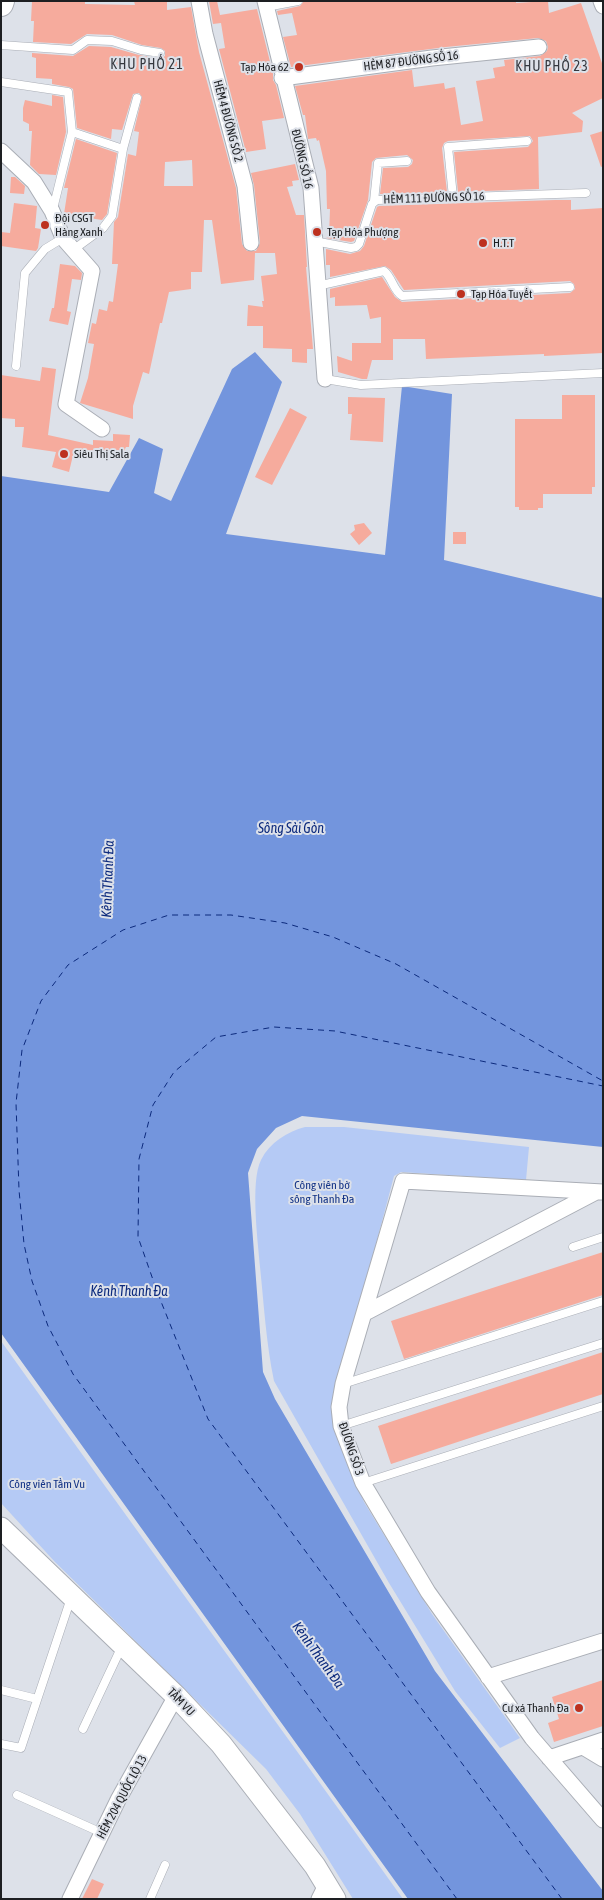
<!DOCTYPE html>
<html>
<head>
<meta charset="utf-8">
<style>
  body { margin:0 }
  #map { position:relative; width:604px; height:1900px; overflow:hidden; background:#dde1e9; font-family:"Asap Condensed",sans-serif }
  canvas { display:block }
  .frame { position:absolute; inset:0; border:2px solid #1d1f22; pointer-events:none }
</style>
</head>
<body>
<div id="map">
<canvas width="604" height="1900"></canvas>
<div class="frame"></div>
</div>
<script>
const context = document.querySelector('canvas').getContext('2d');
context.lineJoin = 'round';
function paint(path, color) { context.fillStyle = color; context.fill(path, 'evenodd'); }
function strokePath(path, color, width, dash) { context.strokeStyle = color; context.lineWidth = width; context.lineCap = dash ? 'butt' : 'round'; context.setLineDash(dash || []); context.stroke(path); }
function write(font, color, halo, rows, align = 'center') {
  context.font = font + ' "Asap Condensed",sans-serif'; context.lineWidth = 4; context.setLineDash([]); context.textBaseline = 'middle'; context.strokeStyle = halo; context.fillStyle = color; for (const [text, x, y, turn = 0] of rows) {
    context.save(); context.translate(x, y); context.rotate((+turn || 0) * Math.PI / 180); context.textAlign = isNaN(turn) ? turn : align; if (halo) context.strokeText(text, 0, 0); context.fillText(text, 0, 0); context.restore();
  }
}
paint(new Path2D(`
  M305,1127h39l185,20 -3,33 -125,-8 -7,4 -33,125 -25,80 -3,26 2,19 29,76 68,112 88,124 -20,10 -45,-57 -66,-108 -115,-202c-8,-38 -10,-76 -14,-114 -2,-26 -10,-85 1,-107 9,-18 26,-28 44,-33z
  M1,1341c133,187 269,371 402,558h-50l-53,-85 -34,-45 -211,-207 -54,-59z`), '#b5caf5');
paint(new Path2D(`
  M255,352l27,30 -56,152 159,21 17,-169 50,8 -8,166 159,38v549l-301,-31 -26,12 -19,21 -9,24 15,199 12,27 160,272 168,220v8h-195l-407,-566v-857l108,16 30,-54 24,11 -9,44 17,8 61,-132z`), '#7395dd');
strokePath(new Path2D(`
  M457,1899l-384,-525 -25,-48 -16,-45 -8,-37 -5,-54 -3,-87 6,-53 19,-49 27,-36 55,-35 46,-15h62l54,8 48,14 63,27 207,117
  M562,1899l-354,-480 -50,-125 -20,-57 1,-78 14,-54 21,-33 42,-35 58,-10 61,4 268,55`), '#0c2a7d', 1, [6, 5]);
paint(new Path2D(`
  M32,1h53v3l50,1 -1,-4h33v9l24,-3 8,45 37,136 6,56 5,7h9l4,-8 -6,-58 -3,-12 44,-9 4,16 -7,1 1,5 -6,1 9,28h8l3,52h-1l7,82h-6v14l-15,-1v-13l-29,-1v-22h-16l1,-21 15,2 -1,-6h2l-3,-25 16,-2 -2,-21h-20l-1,27 -33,4 -9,-64h-8l-2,52h-11v17l-22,3 -7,31h-2l-11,51 -6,-2 -10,34v13l-53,-16 8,-25 6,-34 -6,-1 4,-20 4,1 3,-15 8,2 2,-10 4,1 5,-38h-6l2,-42 4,-5 10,-63 8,2 3,-24 -5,-1 8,-34 -3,-4 -6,1 -11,36 -10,-1 -1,10 -34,-11 -4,-39 -4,-2 -17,-3v-5l-16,-1v-20l-4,-1v-4l41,3 16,-10 22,1 28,8 21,4 5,-3v-5l-4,-3 -19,-3 -30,-10 -25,-1 -16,10 -38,-2 1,-21h-3zM192,160l1,26h-29l1,-24z
  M209,1h8l3,14 37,-6 16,65v6l3,5 8,33 -22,3 4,28 -20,3 -27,-103 6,-1 -4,-25 -8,1z
  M304,1h212v2l32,-2 1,12 32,-10 22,63v32l-31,15 11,8 -1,11 -44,5 1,52 -81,3 -4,-40 74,-5 5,-6 -3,-5 -82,5 -4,2 -2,5 5,44 -67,2 3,-26 25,-1 4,-3 1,-4 -6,-5 -31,3 -4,4 -4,38 -14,41 -3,1 -25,-4 3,-1 1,-28h-3l-1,-38 -7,-31 -2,1 -1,-3 -8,1 -3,-24h-2l-8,-29 117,-16 2,17 30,-4 1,6 10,-2 6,38 22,-4 -7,-40 19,-3 -2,-10 12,-2 -1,-6 36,-4 7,-5 1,-4 -2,-6 -8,-3 -92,9 -155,20 -8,-30 14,-2 -5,-22 -14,2 -1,-4 23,-5z
  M52,95l11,2 3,35 -10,43 -17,-1 -9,-9 2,-34h-3v-7l-6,-3v-13l2,-8 27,6z
  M603,131v35l-2,1 -11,-32z
  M76,139l41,14 -10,61 -5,6 -38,-6 4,-26h-4z
  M11,177h4l10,9 -1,8 -14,-1z
  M555,200h16v10l32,-2v145l-59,3v-2l-118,5 -1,-20h-32v21h-21l-5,19h-5l-24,-7 -1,-16 15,5v-18h29v-26l-11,2 -3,-14 -32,1v-9l-5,1v-9l52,-12 13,20 7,5 168,-9 5,-4 -1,-5 -4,-3 -166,9 -13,-20 -6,-4 -55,11v-12h-4v-16l24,5 10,-3 4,-5 13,-39 2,-1z
  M14,203l23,3 -2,22 6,1 -3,19 -2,3 -35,-5v-14l9,1z
  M60,264l15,2 7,7 -1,7 -9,-1 -5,32 4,1 -3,13 -19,-4 3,-13h2z
  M42,367l14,2 -8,66 45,10v-5l20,1v-7l17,1 -1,12h-3l-1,2 -1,11 -13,-1 1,-7 -38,-1 -5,21 -17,-5 4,-15 -34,-5 2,-20h-9v-8l-14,-1v-43l39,6z
  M562,395h33v92h-3v7h-49v14h-5v2h-19v-3h-4v-88h47z
  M348,397l37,1 -2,44 -33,-2 2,-26h-4z
  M290,408l17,9 -35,68 -17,-8z
  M364,523l8,10 -13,12 -9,-11 5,-4 -1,-5z
  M453,532h13v12h-13z
  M603,1252v43l-199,64 -13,-38z
  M603,1352v42l-212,70 -13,-38z
  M603,1680v46l-49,16 -6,-19 11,-4 -7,-22z
  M92,1879l12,5 -7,15h-15z`), '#f6ab9d');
const lane = new Path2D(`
  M266,7l32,-6
  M1,45l72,5 14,-10 25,1 29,9 19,3
  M1,82l67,10 4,40 -19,77
  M72,132l51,17
  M453,197l-5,-50 79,-6
  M374,201l4,-38 29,-2
  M314,241l37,7 5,-1 3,-3 13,-40 5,-4 209,-7
  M73,250l30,-22 9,-12 11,-67 14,-51
  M317,286l67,-15c8,6 9,19 18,25l168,-9
  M16,366l9,-93 20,-24 18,-11
  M325,379l36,6 242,-12
  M573,1247l30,-10
  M343,1384l260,-83
  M341,1426l262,-83
  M363,1483l240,-77
  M1,1690l36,9
  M83,1729l39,-83
  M1,1744l20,4 50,-150
  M17,1795l85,38
  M150,1899l15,-34`);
const street = new Path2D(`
  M199,1l6,33 40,152 6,57
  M265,1l46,187 14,191
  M601,1l2,5
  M282,78l150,-20 107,-11
  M1,151l33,31 18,29 11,27 29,33 -26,133 36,25
  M603,1192l-200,-11 -60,203 -4,23 2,19 22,57 65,109 104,146 71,82
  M365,1313l231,-121
  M488,1677l115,-36
  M583,1747l20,12
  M549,1758l54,-18
  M70,1899l48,-99 58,-104
  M319,1899l7,-14`);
const secondary = new Path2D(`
  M1,1528l175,168 45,48 94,122 20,33`);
const primary = new Path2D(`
  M1,4l1,-3`);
strokePath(lane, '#aaaeb6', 9);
strokePath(street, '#aaaeb6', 17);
strokePath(secondary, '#aaaeb6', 23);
strokePath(primary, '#aaaeb6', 26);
strokePath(lane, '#fff', 8);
strokePath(street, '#fff', 15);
strokePath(secondary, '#fff', 21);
strokePath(primary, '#fff', 24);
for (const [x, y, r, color] of [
  [299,67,5,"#bd311f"],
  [45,225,5,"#bd311f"],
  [317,232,5,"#bd311f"],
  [483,243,5,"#bd311f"],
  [461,294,5,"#bd311f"],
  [64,454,5,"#bd311f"],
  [579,1708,5,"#bd311f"]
]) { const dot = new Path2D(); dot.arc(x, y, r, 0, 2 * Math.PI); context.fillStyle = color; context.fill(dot); strokePath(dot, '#dde1e9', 2); }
write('12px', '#1d1f22', '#dde1e9', [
  ["HẺM 87 ĐƯỜNG SỐ 16",411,61,-7],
  ["HẺM 4 ĐƯỜNG SỐ 2",228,121,75],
  ["ĐƯỜNG SỐ 16",302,159,77],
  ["HẺM 111 ĐƯỜNG SỐ 16",434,198,-2],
  ["ĐƯỜNG SỐ 3",351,1449,71],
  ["TẦM VU",181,1702,46],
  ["HẺM 204 QUỐC LỘ 13",122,1797,-62]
]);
write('12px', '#1d1f22', '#dde1e9', [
  ["Tạp Hóa 62",289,67,"right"],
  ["Đội CSGT",55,218],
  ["Hàng Xanh",55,232],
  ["Tạp Hóa Phượng",327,232],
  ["H.T.T",493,243],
  ["Tạp Hóa Tuyết",471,294],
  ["Siêu Thị Sala",74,454],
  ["Cư xá Thanh Đa",569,1708,"right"]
], 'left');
write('12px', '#143487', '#dde1e9', [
  ["Công viên bờ",322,1185],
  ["sông Thanh Đa",322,1199],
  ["Công viên Tầm Vu",47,1484]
]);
context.letterSpacing = '1px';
write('14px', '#34373e', '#dde1e9', [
  ["KHU PHỐ 21",147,65],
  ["KHU PHỐ 23",552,67]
]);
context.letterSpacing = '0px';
write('italic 14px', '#0c2a7d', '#dde1e9', [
  ["Sông Sài Gòn",291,829],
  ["Kênh Thanh Đa",108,879,-88],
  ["Kênh Thanh Đa",129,1292],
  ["Kênh Thanh Đa",318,1655,54]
]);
</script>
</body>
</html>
